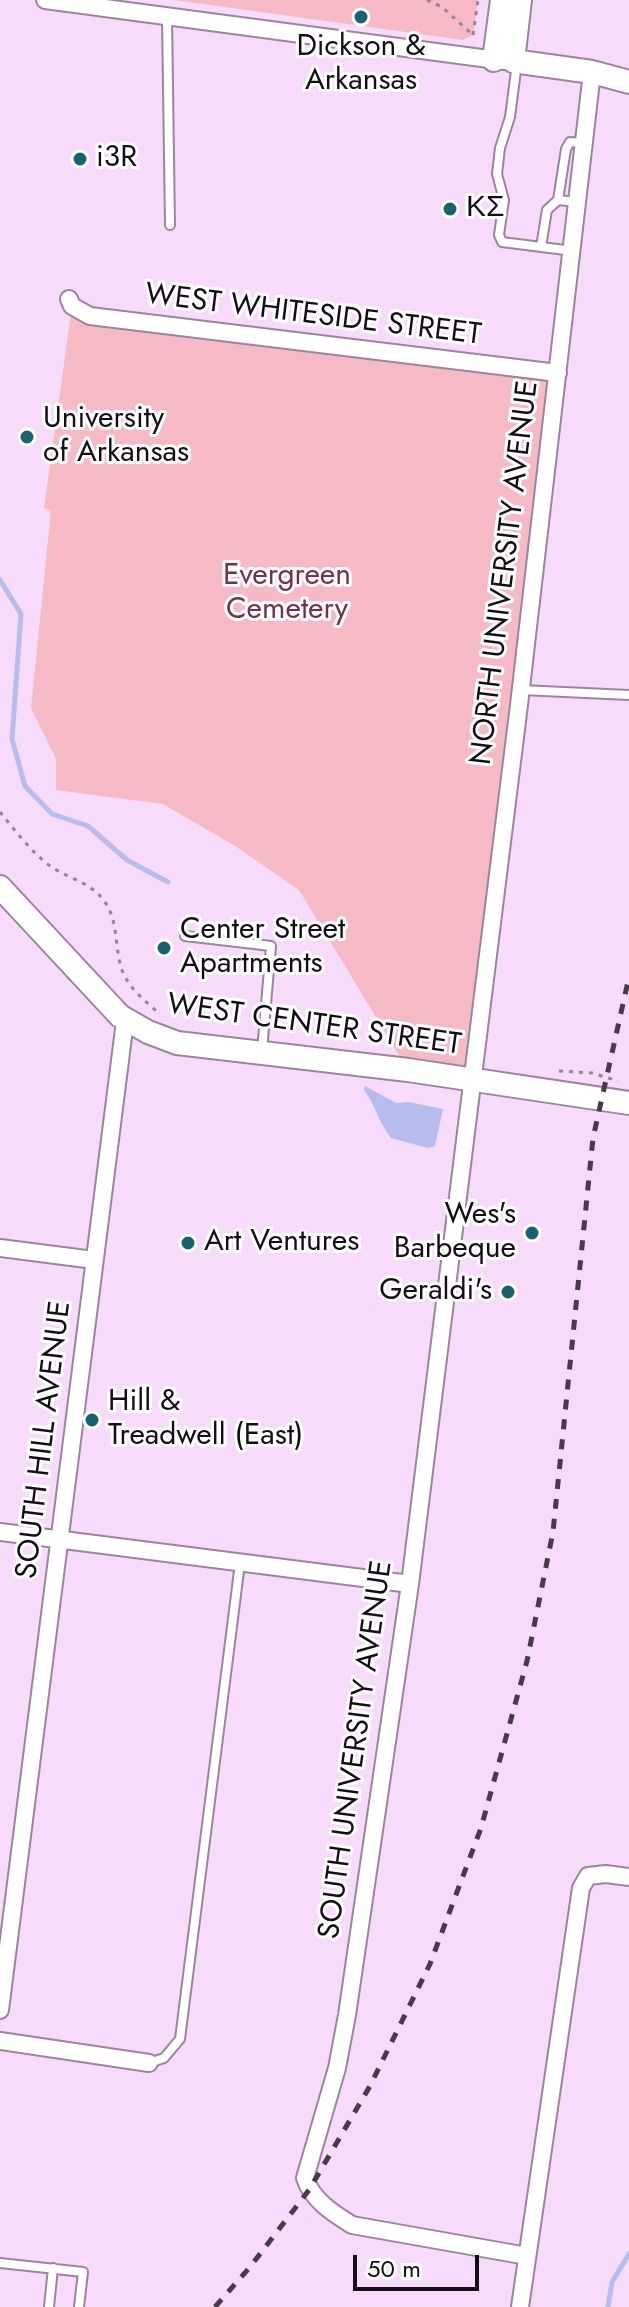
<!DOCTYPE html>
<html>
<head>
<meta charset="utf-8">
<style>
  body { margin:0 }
  #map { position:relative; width:629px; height:2307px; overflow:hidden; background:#f6dcfa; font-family:Jost,sans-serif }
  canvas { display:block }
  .scale { position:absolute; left:353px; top:2255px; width:126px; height:36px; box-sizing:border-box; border:4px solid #140c16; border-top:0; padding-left:10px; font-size:24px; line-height:28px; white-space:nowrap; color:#140c16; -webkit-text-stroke:6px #fff; paint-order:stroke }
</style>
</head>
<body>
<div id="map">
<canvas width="629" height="2307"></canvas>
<div class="scale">50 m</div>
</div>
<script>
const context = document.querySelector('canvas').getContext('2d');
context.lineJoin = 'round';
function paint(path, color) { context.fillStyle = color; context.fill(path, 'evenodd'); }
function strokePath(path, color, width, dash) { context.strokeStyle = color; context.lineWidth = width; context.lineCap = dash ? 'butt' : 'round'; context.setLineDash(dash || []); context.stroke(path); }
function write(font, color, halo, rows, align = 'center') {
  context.font = font + ' Jost,sans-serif'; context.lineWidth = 6; context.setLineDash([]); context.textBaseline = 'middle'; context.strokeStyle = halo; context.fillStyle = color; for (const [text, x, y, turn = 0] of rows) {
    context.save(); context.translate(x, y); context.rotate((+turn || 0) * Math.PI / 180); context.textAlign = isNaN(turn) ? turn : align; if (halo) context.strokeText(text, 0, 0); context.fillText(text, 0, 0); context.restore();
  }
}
paint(new Path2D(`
  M174,0h304l-5,35 -10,5z
  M72,306l486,67 -85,707 -65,-10 -109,-180 -64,-44 -72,-42 -107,-14v-31l-25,-51 20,-198 -7,-2z`), '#f5bac6');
paint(new Path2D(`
  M365,1086l31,17 13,-1 34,7 -8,37 -7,2 -37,-10c-12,-14 -15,-32 -27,-48z`), '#b7bcee');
strokePath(new Path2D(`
  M0,580l21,34 -9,125 13,47 27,28 36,12 39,34 41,22
  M608,2307l4,-25 17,-28`), '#b7bcee', 5);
const lane = new Path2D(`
  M167,17l3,208
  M517,63l-7,54 -10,31 -3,26 7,26 -5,35 3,7 71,9
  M558,200l8,-51 4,-7 14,1
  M541,247l6,-37 11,-10 19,2
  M521,690l108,5
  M185,936l86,10 -9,105
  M149,2063l15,-5 16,-19 60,-476
  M0,2263l83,9 -4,35
  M49,2307l4,-39`);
const street = new Path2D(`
  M45,0l459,61
  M69,299l3,7 18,10 468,57
  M0,1248l94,12
  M0,1532l410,52
  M0,2010l125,-989
  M0,2041l149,22
  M527,2256l-175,-31c-19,-12 -40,-25 -47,-47l32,-110 10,-53 63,-431 109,-879 73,-633
  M520,2307l61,-419 7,-12 18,-2 23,3`);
const secondary = new Path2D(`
  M520,0l-7,61 79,11 37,10
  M494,60l8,-60
  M0,887l120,129 28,16 29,11 231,27 221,33`);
strokePath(lane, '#9c849f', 12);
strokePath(street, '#9c849f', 20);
strokePath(secondary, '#9c849f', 26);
strokePath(new Path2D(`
  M427,0l15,7 31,28
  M473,35l5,-35
  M0,812c14,17 28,36 45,50 17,15 42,18 57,36 17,21 12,45 19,69 6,20 24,34 39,47
  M559,1071l33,2 26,8`), '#968399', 3, [4, 6]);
strokePath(lane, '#fff', 8);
strokePath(street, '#fff', 16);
strokePath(secondary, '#fff', 22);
strokePath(new Path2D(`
  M215,2307l35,-40 59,-77 61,-104 60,-122 51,-136 46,-167 26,-129 40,-394 36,-161`), '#473b49', 5, [10, 10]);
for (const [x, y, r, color] of [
  [361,17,8,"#1a6171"],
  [80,159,8,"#1a6171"],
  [450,209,8,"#1a6171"],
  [27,437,8,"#1a6171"],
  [164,948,8,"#1a6171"],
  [532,1233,8,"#1a6171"],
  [188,1243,8,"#1a6171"],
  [508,1292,8,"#1a6171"],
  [92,1420,8,"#1a6171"]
]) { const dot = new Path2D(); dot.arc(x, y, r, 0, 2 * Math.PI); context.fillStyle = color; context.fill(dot); strokePath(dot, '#fff', 3); }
write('30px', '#140c16', '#fff', [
  ["Dickson &",361,48,"center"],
  ["Arkansas",361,82,"center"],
  ["i3R",96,159],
  ["ΚΣ",466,209],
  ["University",43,420],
  ["of Arkansas",43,454],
  ["Center Street",180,931],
  ["Apartments",180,965],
  ["Wes's",516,1216,"right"],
  ["Barbeque",516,1250,"right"],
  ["Art Ventures",204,1243],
  ["Geraldi's",492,1292,"right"],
  ["Hill &",108,1403],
  ["Treadwell (East)",108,1437]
], 'left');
write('30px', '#140c16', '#fff', [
  ["WEST WHITESIDE STREET",313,316,7],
  ["NORTH UNIVERSITY AVENUE",506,573,-83],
  ["WEST CENTER STREET",314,1026,8],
  ["SOUTH HILL AVENUE",45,1440,-83],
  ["SOUTH UNIVERSITY AVENUE",357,1750,-82]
]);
write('30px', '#773145', '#fff', [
  ["Evergreen",287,577],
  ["Cemetery",287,611]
]);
</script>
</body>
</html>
